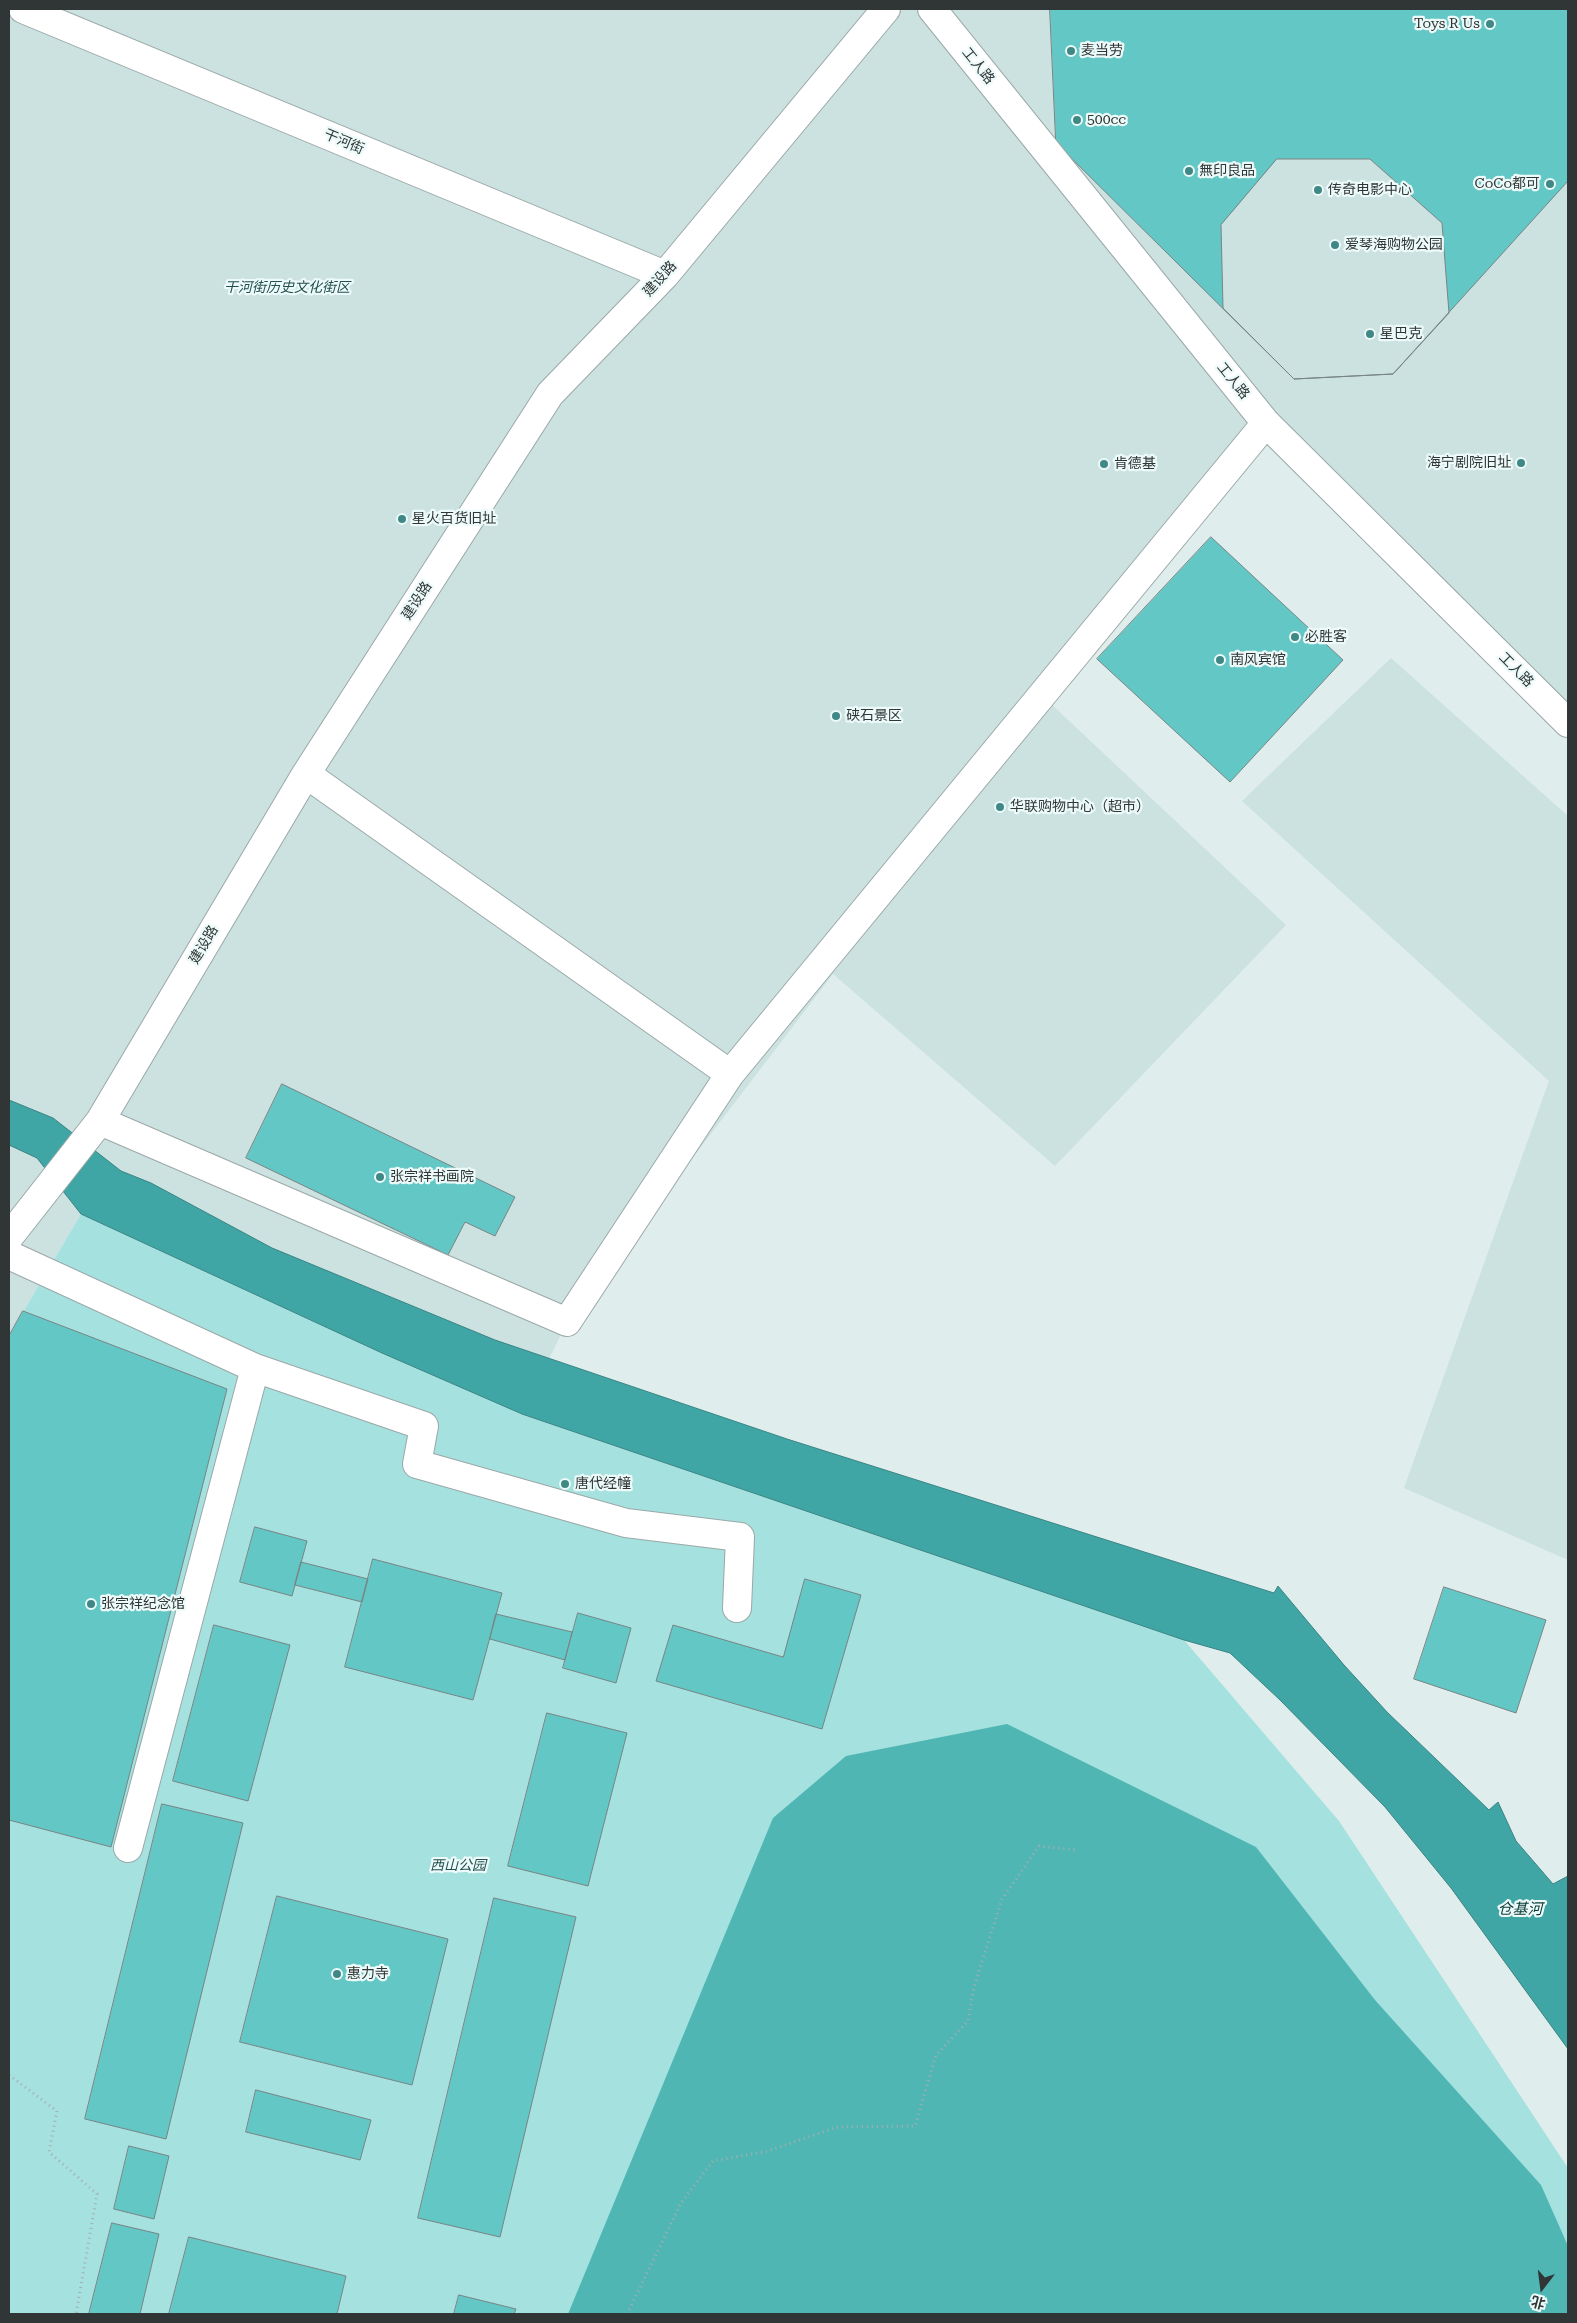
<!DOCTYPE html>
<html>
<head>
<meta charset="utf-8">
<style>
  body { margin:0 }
  #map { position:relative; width:1577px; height:2323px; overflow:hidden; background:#dfedec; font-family:"Roboto Serif","Noto Sans SC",serif }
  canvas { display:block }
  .frame { position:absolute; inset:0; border:10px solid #303635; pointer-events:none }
  .north { position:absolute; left:1517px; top:2263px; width:50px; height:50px; -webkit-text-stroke:4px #ecfaf9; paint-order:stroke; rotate:195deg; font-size:14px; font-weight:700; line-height:20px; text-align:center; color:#303635 }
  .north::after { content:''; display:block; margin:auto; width:18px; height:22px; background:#303635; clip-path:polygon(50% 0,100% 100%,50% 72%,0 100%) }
</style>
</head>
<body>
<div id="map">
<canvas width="1577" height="2323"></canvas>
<div class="frame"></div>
<div class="north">北</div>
</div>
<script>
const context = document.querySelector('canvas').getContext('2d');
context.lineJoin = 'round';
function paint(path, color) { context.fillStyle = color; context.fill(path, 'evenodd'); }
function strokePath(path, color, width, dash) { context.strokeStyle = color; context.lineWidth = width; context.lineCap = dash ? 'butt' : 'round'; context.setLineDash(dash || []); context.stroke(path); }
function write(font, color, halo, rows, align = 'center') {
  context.font = font + ' "Roboto Serif","Noto Sans SC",serif'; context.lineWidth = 4.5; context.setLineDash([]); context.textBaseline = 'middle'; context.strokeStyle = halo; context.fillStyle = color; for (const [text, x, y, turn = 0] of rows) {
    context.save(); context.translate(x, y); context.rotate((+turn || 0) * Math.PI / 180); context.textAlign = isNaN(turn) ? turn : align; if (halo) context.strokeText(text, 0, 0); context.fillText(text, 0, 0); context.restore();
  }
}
paint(new Path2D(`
  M9,9h1559v714l-301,-300 -218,279 237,223 -231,241 -222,-192 -266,348 -45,92 -441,-200 -72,122z
  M1391,658l177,158v744l-164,-72 145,-407 -307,-280z`), '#cbe2e1');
paint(new Path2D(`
  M81,1214l301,139 140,61 662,226 155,181 229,347v146h-1559v-978z`), '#a5e1df');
paint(new Path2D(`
  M1007,1724l249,123 119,153 166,185 27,61v68h-1000l205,-496 73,-62z`), '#50b6b4');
const water = new Path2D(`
  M9,1100l44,18 68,53 30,12 121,65 223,92 292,99 487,154 4,-7 66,79 43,47 102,98 9,-8 18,39 37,43 15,-8v173l-117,-161 -66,-81 -105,-107 -50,-47 -46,-13 -662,-226 -140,-61 -301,-139 -44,-56 -28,-13z`);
paint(water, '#3fa6a5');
strokePath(water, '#3a8483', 1);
const building = new Path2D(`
  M1050,9h518v172l-175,193 -99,5 -238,-236z
  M1277,159h93l72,64 7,90 -56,61 -99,5 -71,-71 -2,-83z
  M1211,537l132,123 -113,122 -133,-123z
  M282,1084l233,113 -20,39 -30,-14 -17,33 -202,-97z
  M23,1311l204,78 -116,458 -102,-27v-484z
  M255,1527l52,14 -15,55 -52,-14z
  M373,1559l129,34 -29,107 -128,-33z
  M301,1562l67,17 -6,23 -67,-17z
  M805,1579l56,16 -39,134 -166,-48 17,-56 110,32z
  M1444,1587l102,33 -30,93 -102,-34z
  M578,1613l53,15 -15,55 -53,-15z
  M496,1614l76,18 -7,28 -75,-21z
  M214,1625l76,20 -42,156 -75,-20z
  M547,1713l80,20 -39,153 -80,-20z
  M162,1804l81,19 -77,316 -81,-20z
  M277,1896l171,43 -36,146 -172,-43z
  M494,1898l82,19 -76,320 -82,-19z
  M256,2090l115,30 -11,40 -114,-28z
  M129,2146l40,10 -15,63 -40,-10z
  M112,2223l47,11 -19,80h-51z
  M189,2237l157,39 -9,38h-168z
  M459,2295l57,14 -2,5h-60z`);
paint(building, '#63c7c5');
strokePath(building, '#788585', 1);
const minor = new Path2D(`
  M23,9l642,266
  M932,9l334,414 302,300
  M306,774l424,300
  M100,1121l467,201 163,-248 536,-651
  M9,1237l91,-116 206,-347 244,-380 115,-119 221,-266
  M9,1255l246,113 169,58 -7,38 209,59 114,14 -3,71
  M128,1848l127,-480`);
strokePath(minor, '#9ba8a7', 30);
strokePath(new Path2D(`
  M9,2075l48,36 -8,41 48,42 -21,120
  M627,2314l54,-111 32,-42 55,-10 69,-24 78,-1 21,-71 32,-34 6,-34 28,-88 37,-53 37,4`), '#a3afae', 3, [1, 4]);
strokePath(minor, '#fff', 28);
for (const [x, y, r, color] of [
  [1490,24,5,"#408886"],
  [1071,51,5,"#408886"],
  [1077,120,5,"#408886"],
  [1189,171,5,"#408886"],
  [1550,184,5,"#408886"],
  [1318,190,5,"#408886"],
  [1335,245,5,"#408886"],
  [1370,334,5,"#408886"],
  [1521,463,5,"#408886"],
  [1104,464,5,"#408886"],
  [402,519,5,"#408886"],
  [1295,637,5,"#408886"],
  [1220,660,5,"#408886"],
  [836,716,5,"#408886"],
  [1000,807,5,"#408886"],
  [380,1177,5,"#408886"],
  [565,1484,5,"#408886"],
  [91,1604,5,"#408886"],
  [337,1974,5,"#408886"]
]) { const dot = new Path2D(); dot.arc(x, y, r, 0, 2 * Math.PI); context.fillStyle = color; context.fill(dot); strokePath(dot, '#ecfaf9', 2); }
write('14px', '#303635', '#ecfaf9', [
  ["Toys R Us",1480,24,"right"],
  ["麦当劳",1081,51],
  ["500cc",1087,120],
  ["無印良品",1199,171],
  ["CoCo都可",1540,184,"right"],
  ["传奇电影中心",1328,190],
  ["爱琴海购物公园",1345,245],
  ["星巴克",1380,334],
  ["海宁剧院旧址",1511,463,"right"],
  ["肯德基",1114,464],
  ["星火百货旧址",412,519],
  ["必胜客",1305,637],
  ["南风宾馆",1230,660],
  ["硖石景区",846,716],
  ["华联购物中心（超市）",1010,807],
  ["张宗祥书画院",390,1177],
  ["唐代经幢",575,1484],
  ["张宗祥纪念馆",101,1604],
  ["惠力寺",347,1974]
], 'left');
write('14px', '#303635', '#ecfaf9', [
  ["工人路",978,66,51],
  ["干河街",344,142,23],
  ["建设路",660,279,-48],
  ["工人路",1233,381,51],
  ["建设路",417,601,-57],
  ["工人路",1516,670,45],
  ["建设路",204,945,-59]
]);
write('italic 14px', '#245150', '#ecfaf9', [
  ["干河街历史文化街区",287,288],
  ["西山公园",458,1866]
]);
write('italic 15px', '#053736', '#ecfaf9', [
  ["仓基河",1520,1910]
]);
</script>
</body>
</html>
